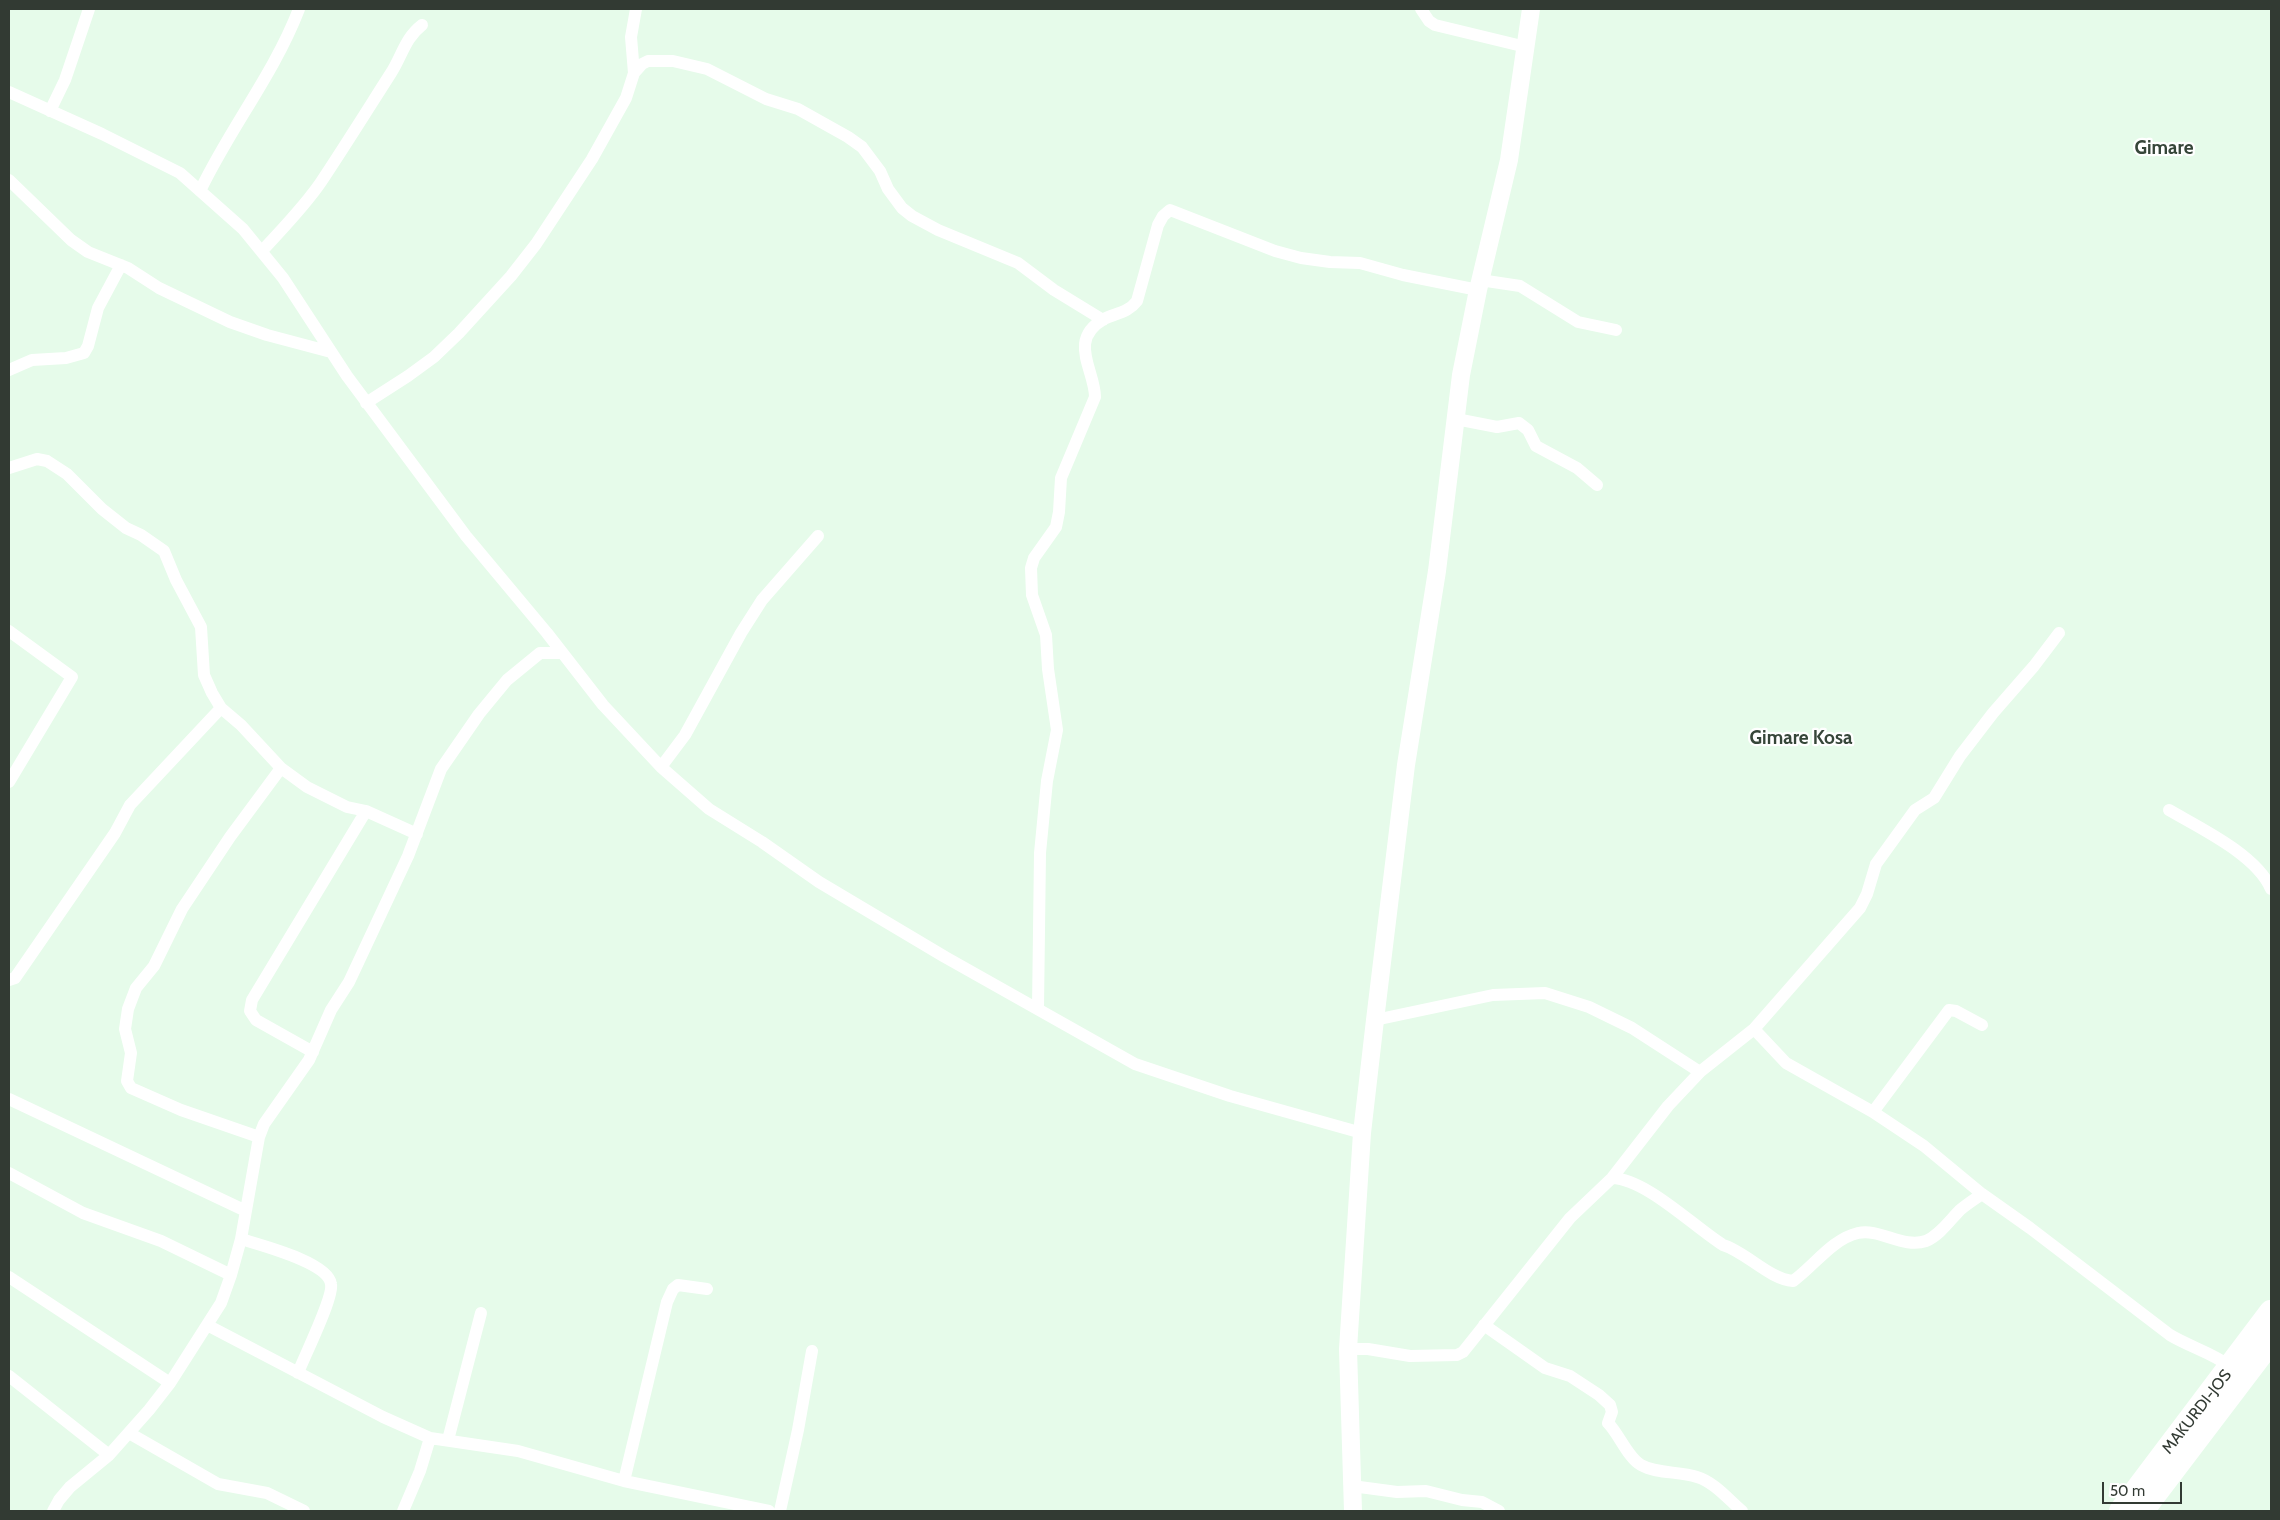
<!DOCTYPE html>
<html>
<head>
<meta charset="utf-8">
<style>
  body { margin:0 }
  #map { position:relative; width:2280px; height:1520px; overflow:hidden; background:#e6fbea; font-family:Cabin,sans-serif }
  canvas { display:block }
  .frame { position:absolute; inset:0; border:10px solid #323a33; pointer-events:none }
  .scale { position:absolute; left:2102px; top:1482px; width:80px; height:22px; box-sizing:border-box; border:2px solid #323a33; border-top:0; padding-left:6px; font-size:15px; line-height:18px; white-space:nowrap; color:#323a33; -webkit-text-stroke:4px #fff; paint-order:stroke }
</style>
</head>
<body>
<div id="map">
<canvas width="2280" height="1520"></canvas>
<div class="frame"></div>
<div class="scale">50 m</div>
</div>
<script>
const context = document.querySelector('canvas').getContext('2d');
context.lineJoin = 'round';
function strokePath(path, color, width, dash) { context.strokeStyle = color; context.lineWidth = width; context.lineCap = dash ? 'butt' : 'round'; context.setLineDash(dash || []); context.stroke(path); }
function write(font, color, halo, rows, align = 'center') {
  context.font = font + ' Cabin,sans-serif'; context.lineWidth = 4.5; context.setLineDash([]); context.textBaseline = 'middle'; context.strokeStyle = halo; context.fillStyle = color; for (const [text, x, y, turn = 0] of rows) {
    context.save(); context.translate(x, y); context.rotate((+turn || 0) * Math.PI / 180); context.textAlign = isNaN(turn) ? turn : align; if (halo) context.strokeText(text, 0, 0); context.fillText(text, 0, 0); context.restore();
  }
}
strokePath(new Path2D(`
  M1421,9l8,12 6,4 91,22
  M634,73l-3,-36 5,-28
  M9,92l93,42 78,39 63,56 40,49 64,98 119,160 81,97 56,72 58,62 48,42 53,33 57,40 126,75 190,107 95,32 132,37
  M50,111l15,-31 24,-71
  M9,180l62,60 17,12 40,16 31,20 71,34 37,13 64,17
  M200,191c30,-63 74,-117 99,-182
  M262,251c20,-22 42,-44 59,-69 24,-36 47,-73 70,-109 11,-17 14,-35 31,-48
  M1480,280l40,6 58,36 38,8
  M9,370l23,-10 34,-2 18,-5 4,-7 10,-38 23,-43
  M366,403l42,-27 26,-19 25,-24 52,-57 25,-32 56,-85 34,-61 8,-25 8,-9 6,-3h25l34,8 59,30 32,10 50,28 14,10 18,24 8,18 14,19 10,8 26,14 80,33 36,27 49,30
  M1456,419l41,8 22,-4 9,7 8,16 41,22 20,17
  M9,468l28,-9 10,2 20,13 35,35 24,19 15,7 23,16 12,29 25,47 3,48 8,18 9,15 20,17 40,43 26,19 40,20 19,4 51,23
  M9,631l63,46 -63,105
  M661,767l24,-32 56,-102 21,-33 56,-64
  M2169,810c31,18 88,45 102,79
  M9,980l6,-2 100,-145 15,-28 91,-97
  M1038,1008l2,-155 7,-72 10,-51 -9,-61 -2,-34 -14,-40 -1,-27 3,-10 22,-31 3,-15 2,-34 34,-81c0,-27 -28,-57 9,-78 12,-6 24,-6 33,-18l21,-76 5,-9 7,-6 105,41 26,7 29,4 30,1 43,12 75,15
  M1375,1020l118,-25 52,-2 44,14 43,21 68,44
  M1754,1029l32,34 87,49 51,34 58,48 48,34 140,107c20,12 43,18 61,32
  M313,1052l-57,-32 -6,-9 2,-11 114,-189
  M9,1099l237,112
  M1873,1112l76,-102 7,1 26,14
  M259,1137l-78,-27 -50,-22 -4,-7 4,-28 -6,-24 3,-20 8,-21 18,-22 28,-57 48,-72 51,-69
  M9,1173l74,40 78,28 70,34
  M1612,1178c34,1 81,48 111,67 23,7 46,34 70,36 21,-15 39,-42 65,-48 22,-5 45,16 68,8 14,-6 24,-21 34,-31 7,-6 15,-11 22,-16
  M241,1239c19,6 87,23 90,45 3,13 -27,73 -33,89
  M9,1277l161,106
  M207,1325l176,92 47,21 -10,33 -17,40
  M1484,1325l61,43 25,8 29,19 11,10 2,7 -4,11c11,11 20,35 33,42 16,9 38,6 56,12 17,5 31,22 45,34
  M1348,1349h20l42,7 47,-1 6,-3 107,-134 42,-40 56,-72 33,-35 53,-42 106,-121 7,-14 9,-30 39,-54 19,-12 26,-42 33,-43 41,-47 25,-33
  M9,1376l100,79
  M129,1433l89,51 49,9 37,18
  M430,1438l88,13 106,30 145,30
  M448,1440l33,-127
  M624,1481l43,-179 6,-13 5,-4 29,4
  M1352,1486l45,6 29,-1 36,9 20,2 17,9
  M53,1511l6,-11 11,-13 39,-32 40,-45 21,-27 51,-80 10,-28 10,-36 18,-102 5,-13 45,-64 22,-50 18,-28 59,-126 33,-87 38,-55 28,-34 33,-27h22
  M780,1511l18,-81 14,-79`), '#fff', 12);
strokePath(new Path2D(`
  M1353,1511l-5,-162 14,-216 13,-113 31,-255 31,-194 24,-196 17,-85 31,-130 22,-151`), '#fff', 18);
strokePath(new Path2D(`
  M2121,1511l150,-199
  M2142,1511l129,-170`), '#fff', 24);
write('16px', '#323a33', '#fff', [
  ["MAKURDI-JOS",2197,1412,-52]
]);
write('bold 19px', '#364639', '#fff', [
  ["Gimare",2164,148],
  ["Gimare Kosa",1801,738]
]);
</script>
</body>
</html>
